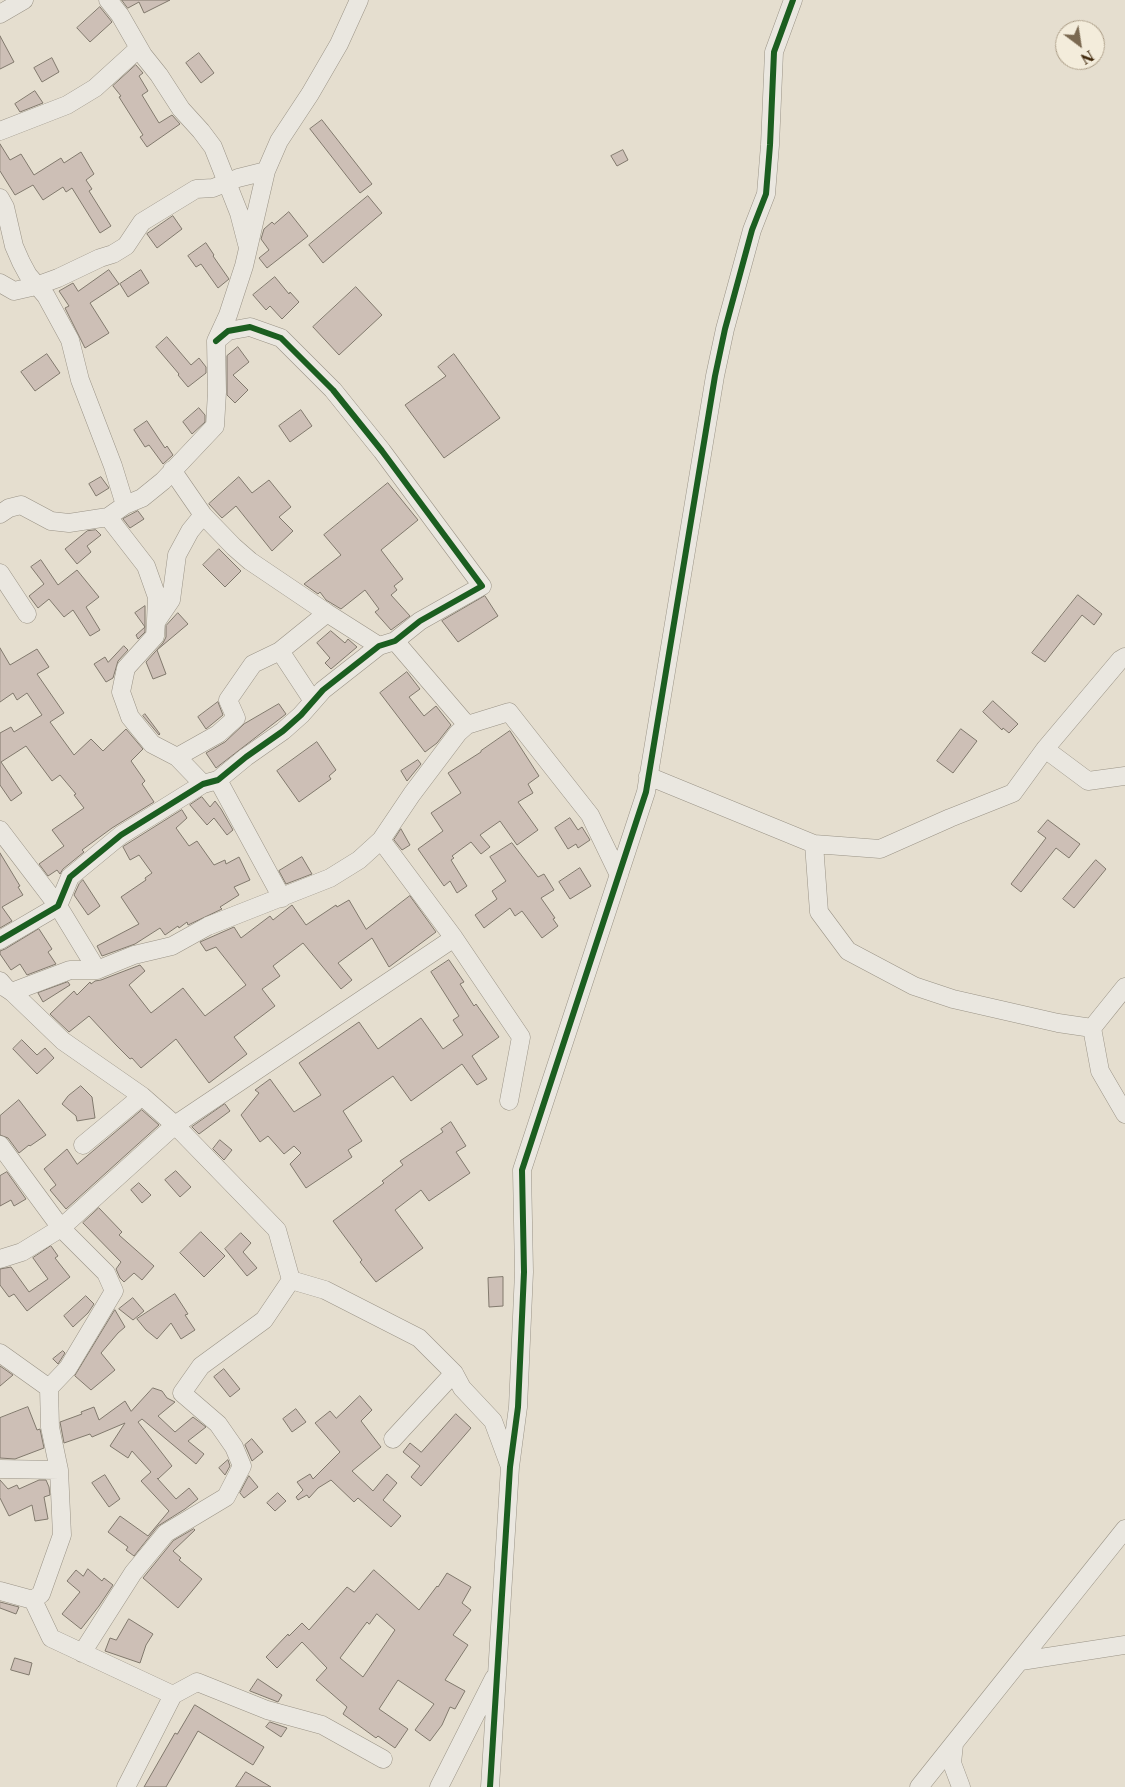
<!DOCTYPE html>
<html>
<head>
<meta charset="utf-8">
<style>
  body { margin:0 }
  #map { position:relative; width:1125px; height:1787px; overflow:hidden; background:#e5decf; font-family:"Libre Caslon Text",serif }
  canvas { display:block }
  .north { position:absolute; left:1055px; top:20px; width:50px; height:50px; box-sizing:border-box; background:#f3ecdb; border:1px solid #ac9e88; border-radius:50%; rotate:149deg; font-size:14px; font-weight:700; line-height:20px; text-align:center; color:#41290c }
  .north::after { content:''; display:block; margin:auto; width:18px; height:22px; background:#7a6850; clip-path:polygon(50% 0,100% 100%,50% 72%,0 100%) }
</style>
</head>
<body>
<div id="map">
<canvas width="1125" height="1787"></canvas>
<div class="north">N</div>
</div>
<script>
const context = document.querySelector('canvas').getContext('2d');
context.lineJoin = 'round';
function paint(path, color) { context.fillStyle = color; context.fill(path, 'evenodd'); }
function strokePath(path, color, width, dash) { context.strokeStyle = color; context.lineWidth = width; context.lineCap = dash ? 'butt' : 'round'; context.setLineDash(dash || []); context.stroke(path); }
const building = new Path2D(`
  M122,0h48l-26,13 -5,-11 -11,6z
  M100,7l12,15 -22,20 -13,-14z
  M0,36l14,26 -14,7z
  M199,53l15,20 -13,10 -15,-20z
  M52,58l7,14 -17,10 -8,-14z
  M136,65l7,8 -4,3 9,15 -6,4 17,28 13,-8 8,9 -33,23 -7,-10 3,-2 -24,-38 2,-1 -8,-10z
  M35,91l8,12 -23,9 -5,-8z
  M322,120l50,64 -12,9 -50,-64z
  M0,144l10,16 11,-6 13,21 27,-17 3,5 17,-11 13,22 -8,6 6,9 -3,2 22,35 -11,7 -28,-45 -6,4 -3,-5 -20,13 -10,-15 -18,10 -15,-24z
  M623,150l5,10 -11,6 -6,-10z
  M368,196l14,17 -59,50 -14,-18z
  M289,212l19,24 -41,32 -8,-10 10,-8 -8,-11 3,-10 8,-7 2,2z
  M173,216l9,13 -25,19 -10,-14z
  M206,243l8,12 -1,1 16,23 -11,9 -17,-24 -5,3 -8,-11z
  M109,270l10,14 -29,19 19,30 -24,15 -20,-40 4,-2 -10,-15 14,-8 5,8z
  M141,270l8,13 -21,14 -8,-13z
  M275,277l14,17 1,-2 9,10 -17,17 -12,-13 -4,4 -13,-15z
  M356,287l26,28 -43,40 -26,-28z
  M167,337l24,28 8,-7 7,9v6l-18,14 -10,-12 1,-1 -23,-27z
  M238,347l11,15 -16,13 15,15 -13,13 -8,-8v-39z
  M47,354l13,19 -25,18 -14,-19z
  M454,354l46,64 -56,40 -39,-53 41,-29 -8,-9z
  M199,408l6,7v7l-13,12 -9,-12z
  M301,410l11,16 -22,16 -11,-16z
  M147,421l18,27 2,-2 6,9 -10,9 -14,-19 -4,2 -11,-17z
  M101,477l8,11 -13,8 -7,-12z
  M239,477l13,16 17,-13 22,27 -12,10 14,14 -21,20 -36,-45 -14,12 -13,-14z
  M388,483l30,37 -37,30 22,29 -9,7 3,4 -6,5 19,21 -19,14 -16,-18 4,-3 -14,-19 -24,19 -15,-9 -6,-8 -2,2 -14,-10 37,-29 -17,-20z
  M138,511l6,8 -14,9 -7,-9z
  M96,530l5,5 -14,11 4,6 -14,12 -12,-15 22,-18z
  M219,549l22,22 -16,16 -22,-22z
  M41,560l17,25 19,-15 22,27 -13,10 14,23 -10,6 -17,-26 -9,7 -15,-18 -11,9 -9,-12 15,-12 -13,-17z
  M1078,595l24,19 -8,11 -12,-10 -37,47 -13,-9z
  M485,596l13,20 -40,26 -16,-21z
  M145,606v26l-7,7 -2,-4 9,-8 -10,-14z
  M178,613l10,11 -31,26 9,24 -13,5 -7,-17 17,-19 3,-6v-11z
  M331,631l14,12 3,-4 9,8 -26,22 -6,-6 5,-5 -13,-15z
  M124,646l4,4 -10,11 -5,17 -7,4 -12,-18 11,-7 3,5z
  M0,648l10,17 27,-16 12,18 -12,7 27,39 -14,9 24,33 17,-16 12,12 23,-22 17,20 -12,12 14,20 -3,3 12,18 -42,26 -30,22 2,2 -21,17 -3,5 -3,-4 -9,6 -9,-12 25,-18 -12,-16 32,-22 -10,-13 2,-1 -16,-19 -8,6 -26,-35 -25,16 21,31 -11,8 -11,-16v-52l11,-6 3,5 28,-17 -15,-22 -10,7 -4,-7 -13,9z
  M407,672l13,17 -11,8 15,19 12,-10 15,19 -14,18 -12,9 -45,-59z
  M993,701l25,23 -9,9 -6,-5 -1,2 -19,-18z
  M218,702l5,13 -17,14 -8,-12z
  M279,704l7,10 -70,54 -10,-15 19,-11 19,-18z
  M145,714l15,20 -1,1 -16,-19z
  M961,729l16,12 -24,32 -16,-12z
  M510,731l29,45 -11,8 5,9 -15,9 20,28 -21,15 -17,-24 -20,14 10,12 -9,7 -10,-12 -19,14 2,2 -3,2 16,26 -10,7 -7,-12 -6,5 -26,-37 25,-18 -12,-18 30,-20 -13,-20 33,-21v-1z
  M317,742l19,28 -7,6 2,3 -32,23 -22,-31z
  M418,760l3,4 -14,17 -6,-10z
  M202,797l8,10 5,-6 6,8 12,21 -6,5 -13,-17 -7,7 -17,-20z
  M182,810l5,8 -11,10 13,18 8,-5 17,24 11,-5 1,4 13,-7 11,23 -16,7 5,8 -19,12 2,2 -34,16 -1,-3 -8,6 -1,-2 -13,9 -5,-7 -25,16 -33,12 -5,-10 42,-22 -18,-27 25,-17 -1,-2 7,-5 -13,-18 -9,5 -7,-13z
  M570,818l8,12 4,-3 8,13 -12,8 -2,-4 -8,5 -13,-21z
  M1048,820l32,24 -11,14 -13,-10 -35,44 -10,-8 35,-46 -8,-6z
  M401,829l9,16 -8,5 -8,-10z
  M512,843l26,34 6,-3 10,16 -13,8 14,20 -2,1 5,7 -16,12 -20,-27 -7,5 -5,-8 -26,20 -9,-13 22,-16 -5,-8 14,-10 -16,-24z
  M0,853l20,33 -2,1 5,8 -21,12 10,14 -12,7z
  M302,857l10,17 -26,10 -7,-13z
  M1096,860l10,9 -32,39 -11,-9z
  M580,868l11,18 -21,13 -11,-17z
  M83,880l17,26 -12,9 -14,-20 5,-11z
  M410,896l26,36 -47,35 -17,-29 -34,25 14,17 -11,9 -38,-46 -30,23 7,10 -18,13 13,17 -41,31 13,17 -38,29 -33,-44 -35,29 -9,-10 -2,1 -14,-14 -27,-29 -20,16 -19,-18 24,-23 3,4 13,-13 1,2 4,-3 6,-1 39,-15 5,6 -16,14 22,28 32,-25 22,28 41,-31 -30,-38 -10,4 -6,-9 34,-15 7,11 29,-22 3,4 19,-15 14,20 30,-20 1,2 12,-7 17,29z
  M39,929l13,20 -4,3 8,12 -29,11 -7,-11 -9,6 -11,-16v-3l5,-2z
  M449,960l15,22 -4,2 14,22 2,-2 23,33 -27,19 15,23 -10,6 -15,-21 -51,37 -18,-25 -50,35 19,30 -14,9 4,7 -46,31 -16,-24 11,-11 -7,-7 -10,8 -16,-18 -8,6 -19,-27 18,-22 -4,-3 15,-11 24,33 27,-17 -22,-32 60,-41 19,27 43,-31 22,31 20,-14 -10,-15 6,-4 -28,-44z
  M68,982l2,3 -27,17 -5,-9z
  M22,1040l15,15 8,-7 9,10 -17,16 -24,-25z
  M81,1086l11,11 3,21 -18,3 -1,-5 -14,-12 6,-8z
  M19,1100l27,35 -16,11 -1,-1 -10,8 -11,-15 -8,-3v-19z
  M225,1104l5,7 -31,23 -7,-7z
  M142,1110l17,15 -93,84 -16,-19 6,-5 -12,-16 23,-20 10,15z
  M451,1122l15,24 -10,6 14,21 -41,28 -8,-11 -26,20 28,38 -47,34 -16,-20 2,-2 -29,-39 51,-38 -2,-2 21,-16 -3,-4 43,-29 -2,-3z
  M220,1140l12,10 -8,10 -11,-11z
  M176,1171l15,16 -11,10 -15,-17z
  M7,1172l19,27 -12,7 -3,-6 -11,6v-30z
  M139,1183l12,12 -9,8 -11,-13z
  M99,1208l23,24 -3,3 35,31 -12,14 -8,-7 -10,9 -4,-4 -4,-9 5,-7 -38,-39z
  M201,1232l24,24 -21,21 -24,-24z
  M241,1233l10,10 -8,9 14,16 -10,8 -22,-27z
  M51,1246l7,10 -3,2 15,19 -43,34 -13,-17 -5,3 -9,-12v-16l11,-2 18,25 19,-13 -15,-21z
  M503,1277v29l-14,1 -1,-29z
  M175,1294l13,20 -3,1 10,15 -14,9 -10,-16 -14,16 -11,-9 -9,-11z
  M86,1296l8,8 -6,9 -15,14 -9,-11z
  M133,1298l11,13 -11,9 -14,-11z
  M115,1310l10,17 -7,6 -17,20 14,17 -24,20 -16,-14z
  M63,1351l2,2 -7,11 -5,-5z
  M0,1366l13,9 -13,11z
  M224,1369l16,20 -10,8 -16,-20z
  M153,1388l9,3 5,7 8,4 -17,14 17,16 18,-15 13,10 -18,14 16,13 -8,10 -54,-45 -4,3 34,44 -14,13 -1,-1 19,21 13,-11 9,11 -13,10 -27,17 -24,30 -8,-6 2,-3 -20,-15 12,-16 28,20 21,-25 -28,-30 10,-9 -19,-21 -4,7 -18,-12 15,-23 -33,14 -2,-3 -26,9 -4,-21 22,-8 -1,-2 13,-5 5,13 26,-19 6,10z
  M360,1396l12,14 -11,11 20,26 -29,24 21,20 14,-17 10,9 -14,17 18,16 -10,11 -33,-29 -4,4 -23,-22 -13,8 -9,10 -2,-3 -9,5 -2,-3 7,-7 -6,-8 13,-8 3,5 27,-27 -25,-29 15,-12 6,7z
  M28,1407l9,23 3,-1 4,19 -29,11 -15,-1v-40z
  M296,1409l10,13 -14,10 -9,-13z
  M456,1414l15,14 -50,58 -10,-9 9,-11 -17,-14 7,-9 11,9z
  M252,1439l11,13 -11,9 -7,-16z
  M228,1460l2,6 -5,9 -6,-7z
  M105,1475l15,24 -11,8 -17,-24z
  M249,1476l9,11 -14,11 -4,-5z
  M0,1480l8,9 9,-4 2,4 20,-9h7l3,7 1,8 -6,2 4,22 -13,2 -3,-16 -23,11 -9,-18z
  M278,1493l8,8 -11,10 -8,-8z
  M194,1529l1,1 -22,21 8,7 -2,2 23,19 -24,29 -35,-30 30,-37z
  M88,1569l14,12 2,-3 9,7 -14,21 -18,23 -19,-15 18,-22 -13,-11 9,-11 7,6z
  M374,1570l45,40 18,-24 1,1 9,-14 24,14 -9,16 9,7 -18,25 15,10 -23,35 20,11 -10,18 -5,-2 -8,18 -12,16 -15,-11 19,-26 -36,-24 -19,29 29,20 -13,19 -17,-12 -2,2 -33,-24 4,-7 -31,-27 11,-12 -25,-26 -25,26 -11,-11 22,-23 1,2 13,-13 7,7 38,-43 7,5zM377,1614l18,16 -32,47 -23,-19 27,-36 2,2z
  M0,1602l19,5 -3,7 -16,-6z
  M129,1619l24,15 -7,11 -6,18 -35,-12 5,-13 6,2z
  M15,1658l17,5 -3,12 -18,-5z
  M258,1679l24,16 -4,7 -28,-11z
  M195,1705l69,42 -11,18 -55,-34 -32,56h-22l31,-54 2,1z
  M270,1722l17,6 -6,9 -15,-10z
  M246,1772l25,15h-35z`);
paint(building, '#cdbfb6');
strokePath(building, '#81796d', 1);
const street = new Path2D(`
  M108,0l12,15 23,40 16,20 22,34 20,22 12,16 26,66 8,31
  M0,14l24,-14
  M0,131l67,-26 28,-17 44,-40
  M0,198l5,9 9,39 7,16 7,13 18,21 24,44 10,40 33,86 12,39
  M0,283l14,8 22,-5 22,-8 42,-20 13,-4 13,-8 16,-24 54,-33 17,-1 25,-10 28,-7
  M172,470l31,45 31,32 16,14 77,52 52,33
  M0,514l9,-6 12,-3 30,16 18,2 39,-6 17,-12 17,-7 21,-17 52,-55 2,-34 -1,-51 12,-26 16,-49 22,-95 13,-30 31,-47 29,-50 20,-44
  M108,517l38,49 11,31 -1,24
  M0,573l27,41
  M395,641l72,84
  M280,651l33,50
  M1045,749l43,32 37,-5
  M177,757l41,-23 18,-16 -8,-18 25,-36 27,-13 47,-38
  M648,776l166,68 5,68 29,39 66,35 39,13 105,24 34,5
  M218,780l64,118
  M203,784l-26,-27 -25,-13 -22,-27 -9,-25 5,-24 29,-32 1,-14 15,-22 6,-45 13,-24 13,-16
  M0,830l58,76 39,64
  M381,840l73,98 67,99 -12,64
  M814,844l66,5 70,-31 63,-25 32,-44 75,-89 5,-3
  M0,940l58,-34 12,-29 51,-42 82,-51 15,-4 28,-23 37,-26 18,-16 22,-25 56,-44 16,-5 25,-20 62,-35 -100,-135 -49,-61 -52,-52 -31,-11 -22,4 -12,10
  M0,981l6,7 6,4 58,-22h27l37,-15 38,-9 36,-20 122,-48 29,-18 22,-20 31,-46 46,-61 9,-8 42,-13 81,103 29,60
  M1125,987l-33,41 8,43 25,43
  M12,992l51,49 79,55 33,29 102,105 14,50 -27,40 -63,46 -19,27 36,31 16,23 8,19 -16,31 -60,36 -33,40 -51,80
  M0,1145l61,83 45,45 8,18 -46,77 -19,20 1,39 9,43 3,65 -21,59 -8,6 -33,-9
  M83,1145l59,-49
  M0,1259l22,-7 39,-24 114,-103 279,-187
  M291,1280l34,10 94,48 35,35 8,15 31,33 16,43
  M0,1353l49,35
  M393,1439l61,-66
  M0,1469l59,1
  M33,1600l18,38 122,57 24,-13 70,28 55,15 61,34
  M1021,1661l104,-16
  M954,1744l-2,19 9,24
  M126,1787l47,-92
  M439,1787l55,-109
  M490,1787l20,-320 8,-60 6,-135 -2,-102 124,-378 69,-416 10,-47 27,-99 14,-36 4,-49 4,-93 19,-52
  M919,1787l206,-258`);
strokePath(street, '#9a9386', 19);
strokePath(street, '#eae7e0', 18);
strokePath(new Path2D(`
  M0,940l58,-34 12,-29 51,-42 82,-51 15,-4 28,-23 37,-26 18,-16 22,-25 56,-44 16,-5 25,-20 62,-35 -100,-135 -49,-61 -52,-52 -31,-11 -22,4 -12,10
  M490,1787l20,-320 8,-60 6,-135 -2,-102 124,-378 69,-416 10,-47 27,-99 14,-36 4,-49 4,-93 19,-52`), '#1b5e20', 6);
</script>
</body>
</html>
